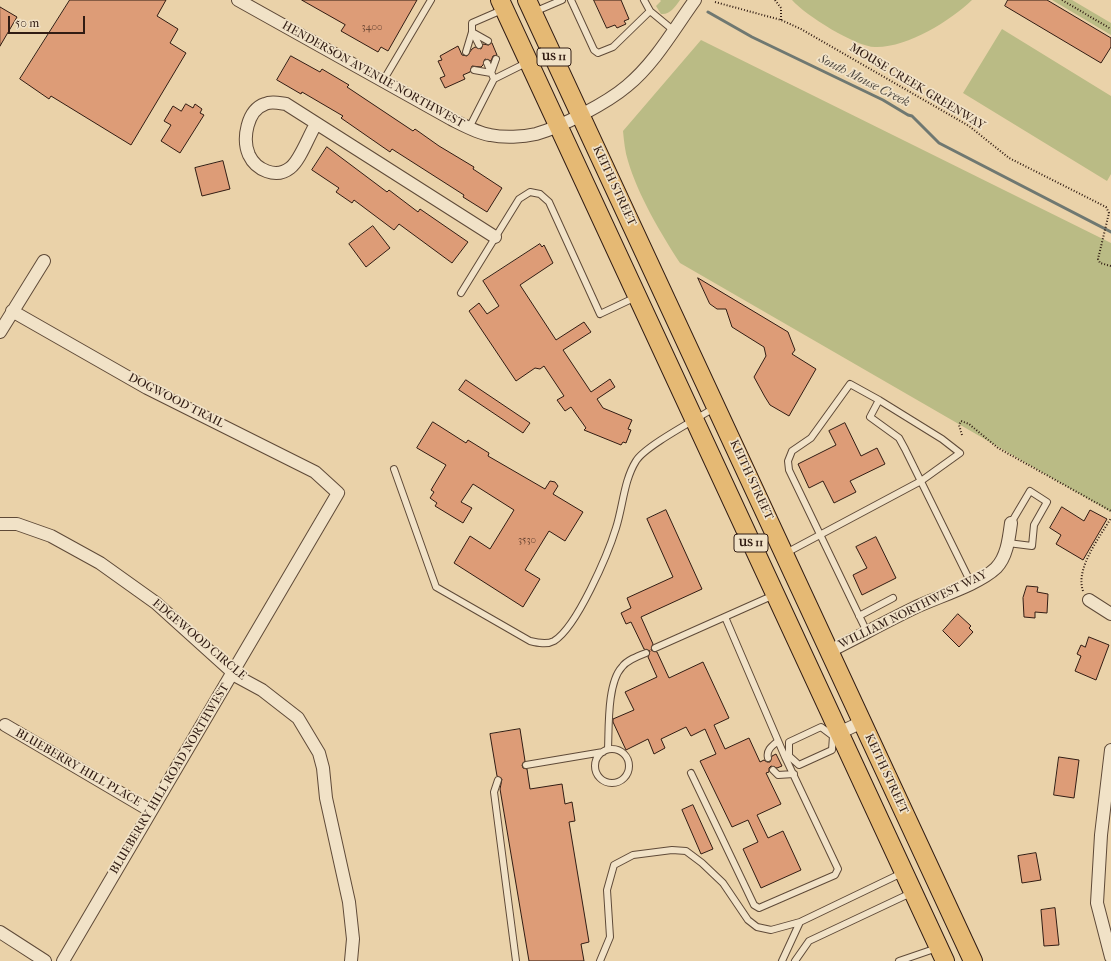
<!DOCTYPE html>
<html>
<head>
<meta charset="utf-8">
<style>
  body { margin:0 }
  #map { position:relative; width:1111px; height:961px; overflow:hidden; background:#ead2a9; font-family:"IM FELL French Canon",serif }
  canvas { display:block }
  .scale { position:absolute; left:8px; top:16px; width:77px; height:18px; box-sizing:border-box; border:2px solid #311c13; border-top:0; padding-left:5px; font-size:12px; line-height:14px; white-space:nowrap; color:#311c13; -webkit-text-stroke:3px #f1e2c7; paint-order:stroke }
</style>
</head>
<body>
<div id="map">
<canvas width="1111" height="961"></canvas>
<div class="scale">50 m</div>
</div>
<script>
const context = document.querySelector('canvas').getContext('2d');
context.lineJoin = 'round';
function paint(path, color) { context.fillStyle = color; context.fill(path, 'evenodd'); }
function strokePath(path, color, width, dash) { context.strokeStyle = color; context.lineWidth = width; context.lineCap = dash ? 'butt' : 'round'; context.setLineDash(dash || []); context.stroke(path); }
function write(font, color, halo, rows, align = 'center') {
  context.font = font + ' "IM FELL French Canon",serif'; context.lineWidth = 3.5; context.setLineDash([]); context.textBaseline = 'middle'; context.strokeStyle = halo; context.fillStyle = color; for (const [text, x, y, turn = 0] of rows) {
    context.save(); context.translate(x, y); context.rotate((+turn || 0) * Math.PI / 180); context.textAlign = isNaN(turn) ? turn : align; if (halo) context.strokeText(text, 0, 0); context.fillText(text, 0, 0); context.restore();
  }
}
paint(new Path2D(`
  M660,0h20c-5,7 -10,15 -19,14l-5,-8 5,-5z
  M792,0h180c-22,21 -65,48 -97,47 -19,0 -70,-32 -83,-47z
  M1052,0h20l39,23v12z
  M1002,29l109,67v78l-4,7 -144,-88z
  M701,40l410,203v269l-431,-249c-19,-29 -42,-68 -52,-102 -3,-9 -4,-20 -5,-30z`), '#babb85');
strokePath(new Path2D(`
  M708,12l44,25 131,63 25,15 4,1 27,27 172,89`), '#6f7871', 3);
const building = new Path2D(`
  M70,0h96l-9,16 21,13 -8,14 16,10 -55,92 -80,-49 -2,3 -29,-20z
  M302,0h115l-29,51 -7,-4 -3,5 -37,-21 4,-6z
  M594,0h27l8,19 -5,2 2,3 -9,4 -2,-3 -8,3z
  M1008,0h39l64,38v9l-10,16 -96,-57z
  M0,7l17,10 -17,29z
  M492,43l5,12 -4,1 -2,5 -6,-2 -2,6 -2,2 -9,-1 -2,6 -7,3 2,4 -20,9 -5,-10 5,-2 -7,-15 4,-1 -2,-4 18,-10 4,9 5,1 5,-7 3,-2 6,2 2,-5 5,1z
  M291,56l29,16 2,-3 27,16 -2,2 66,44 2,-2 24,17 35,21 -1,2 29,19 -15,24 -24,-15 1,-2 -72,-46 -2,3 -49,-34 2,-2 -41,-24 -1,2 -24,-14z
  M186,104l7,4 2,-4 7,5 -2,4 4,2 -24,38 -19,-12 10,-16 -7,-4 9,-15 8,5z
  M327,147l60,45 2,-2 29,22 2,-3 48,33 -16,21 -53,-39 -5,6 -40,-30 -2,3 -16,-11 3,-4 -27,-18z
  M223,161l7,28 -28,7 -7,-28z
  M373,226l17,22 -24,19 -17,-23z
  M540,244l2,3 2,-2 9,18 -33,22 36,55 28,-18 7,10 -28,18 28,42 19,-13 5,8 -18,12 6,9 29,12 -4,9 3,1 -5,13 -3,-1 -2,3 -37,-15 2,-2 -15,-21 -6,4 -8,-11 7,-4 -20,-30 -4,3 -5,-1 -19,13 -47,-70 10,-8 8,11 12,-8 -16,-25z
  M698,278l90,54 7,18 -3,4 24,15 -27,47 -19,-11 -5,-8 -11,-20 12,-21 -2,-9 -32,-20 -6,-18h-9l-7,-5z
  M466,380l64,43 -7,10 -64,-43z
  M433,422l33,21 2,-3 21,13 -1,3 57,33 5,-8 5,1 3,4 -5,8 30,18 -18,29 -16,-10 -24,39 15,9 -17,28 -69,-44 16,-27 20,13 24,-39 -41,-26 -12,18 11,6 -9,15 -28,-17 2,-3 -7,-5 4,-6 -3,-2 15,-25 -29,-17z
  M845,423l16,33 16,-8 8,16 -35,17 6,11 -22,11 -11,-22 -14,7 -11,-24 38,-19 -7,-14z
  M1062,507l22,14 6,-11 17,9 -24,41 -27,-16 5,-9 -11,-7z
  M666,510l36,79 -61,28 12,27 -2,6 6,2 12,26 34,-16 26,56 -15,7 11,24 24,-11 11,24 4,-2 3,2h3l2,-6 4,-2 6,12 -5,2 -6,-2 -2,2v4l-3,1 15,31 -24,11 11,23 15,-7 18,39 -40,18 -18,-39 15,-7 -10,-22 -16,7 -32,-66 16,-7 -11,-25 -14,7 -5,-9 -25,12 4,9 -11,6 -6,-15 -22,11 -13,-28v-3l21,-9 -9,-18 32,-15 -9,-20 2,-6 -6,-2 -13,-27 -5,2 -5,-11 10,-5 -4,-10 46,-21 -26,-58z
  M876,537l20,41 -34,17 -9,-20 14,-7 -11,-21z
  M1027,586l11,1 -1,5 11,2 -1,19 -12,-1v6l-11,-1 -1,-19z
  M958,614l13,12 -2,2 4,4 -14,15 -16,-16z
  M1089,637l20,8 -13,35 -21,-9 6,-15 -4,-2 4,-9 4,2z
  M520,729l5,32 -3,4 1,3 4,1 3,20 32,-5 3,20 7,-2 3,19 -6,1 20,120 -8,2 3,17h-55l-29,-172 2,-10 -5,-3 -7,-42z
  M1059,757l20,3 -5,38 -20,-3z
  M693,805l20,44 -12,5 -19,-44z
  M1036,853l5,27 -19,3 -4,-27z
  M1055,908l4,37 -15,1 -3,-36z`);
paint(building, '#dd9c77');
strokePath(building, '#311c13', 1);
const service = new Path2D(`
  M571,0l23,50 4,3 15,-6 37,-36
  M644,0l6,11 23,19
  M534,12l28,-12
  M472,32l16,9
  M473,33l6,12
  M466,52l6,-20v-9l30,-13
  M487,63l7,16 34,-17
  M474,70l17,3
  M491,73l5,-14
  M383,81l48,-81
  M469,128l25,-49
  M461,293l58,-94 11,-7 10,2 9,8 51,112 36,-17
  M394,469l42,118 94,54c8,2 17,4 24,0 23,-14 54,-87 62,-113 7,-22 8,-48 20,-67 9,-15 61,-42 78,-53
  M1008,543l24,3 2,-21 13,-23 -17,-11 -19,32
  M786,553l135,-72 39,-28 -18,-14 -63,-39
  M859,616l34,-18
  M725,617l60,140
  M867,632l-78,-162 -1,-9 4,-10 19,-13 39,-54 29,16 -9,17 29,21 6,11 66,134
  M655,648l119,-53
  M821,727l12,9 -1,14 -33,15 -10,-9v-14z
  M595 766a17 17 0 1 1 34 0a17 17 0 1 1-34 0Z
  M608,749c1,-21 -1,-66 14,-82 5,-7 16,-11 24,-14
  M768,758c-2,-8 4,-12 10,-17
  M526,765l77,-13
  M773,770l5,5 16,-1
  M691,773l63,132 5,3 76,-33 3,-6 -53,-112 4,-1
  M498,780l-4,12 22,169
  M600,961l10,-24 -3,-47 7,-25 19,-10 39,-5 14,1 16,12 21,20 25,37 9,7 14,3 29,-8
  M782,961l18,-39 102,-49
  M795,961l14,-20 102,-48
  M899,961l38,-13`);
const minor = new Path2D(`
  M238,0l213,119c12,6 26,14 39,16 14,3 33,2 46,-1 25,-7 71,-31 91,-48 28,-23 47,-57 68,-86
  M316,124c-7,11 -16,37 -26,44 -14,11 -34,2 -41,-13 -7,-16 -2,-45 16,-51 6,-3 14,-1 21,0l209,133
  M12,311l135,77 168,84 23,21 -275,468
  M0,332l44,-71
  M0,524h17l34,12 49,27 56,40 82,74 24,13 36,28 21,35 4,15 3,30 23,104 4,37 -2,22
  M1089,600l22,14
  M830,651c28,-14 55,-29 84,-43 23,-11 64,-23 82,-40 11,-11 13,-30 15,-45
  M5,725l146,86
  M839,733l23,-11
  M1111,750l-10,85 -4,68 14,54
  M0,932l45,29`);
const primary = new Path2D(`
  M500,0l445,961
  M527,0l446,961`);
strokePath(service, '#5f4a38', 8);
strokePath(minor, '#5f4a38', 14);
strokePath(primary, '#311c13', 20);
strokePath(new Path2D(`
  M775,0l6,8v12
  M1062,0l49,29
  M715,2l66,18 20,9 168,97 40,32 97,49 3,6 -11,46 2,4 11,3
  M962,435l-3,-10 2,-4 8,3 29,24 113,63
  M1083,591c-8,-23 17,-54 28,-73`), '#311c13', 2, [1, 2]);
strokePath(service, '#f1e2c7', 6);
strokePath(minor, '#f1e2c7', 12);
strokePath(primary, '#e5b974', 18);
write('10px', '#5c3c2c', null, [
  ["3400",372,28],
  ["3530",527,541]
]);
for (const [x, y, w] of [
  [554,57,34],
  [751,543,34]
]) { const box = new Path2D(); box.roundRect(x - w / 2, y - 9, w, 18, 3); context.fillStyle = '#f1e2c7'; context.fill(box); strokePath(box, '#311c13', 1); }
write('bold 11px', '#311c13', null, [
  ["US 11",554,57],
  ["US 11",751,543]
]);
write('12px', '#311c13', '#f1e2c7', [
  ["HENDERSON AVENUE NORTHWEST",373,75,29],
  ["MOUSE CREEK GREENWAY",917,87,31],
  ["KEITH STREET",614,186,65],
  ["DOGWOOD TRAIL",176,401,27],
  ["KEITH STREET",751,480,65],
  ["WILLIAM NORTHWEST WAY",913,610,-26],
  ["EDGEWOOD CIRCLE",199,640,40],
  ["BLUEBERRY HILL PLACE",78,768,30],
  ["KEITH STREET",886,774,65],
  ["BLUEBERRY HILL ROAD NORTHWEST",170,779,-59]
]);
write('italic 13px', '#504a42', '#f1e2c7', [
  ["South Mouse Creek",864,81,27]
]);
</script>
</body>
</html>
